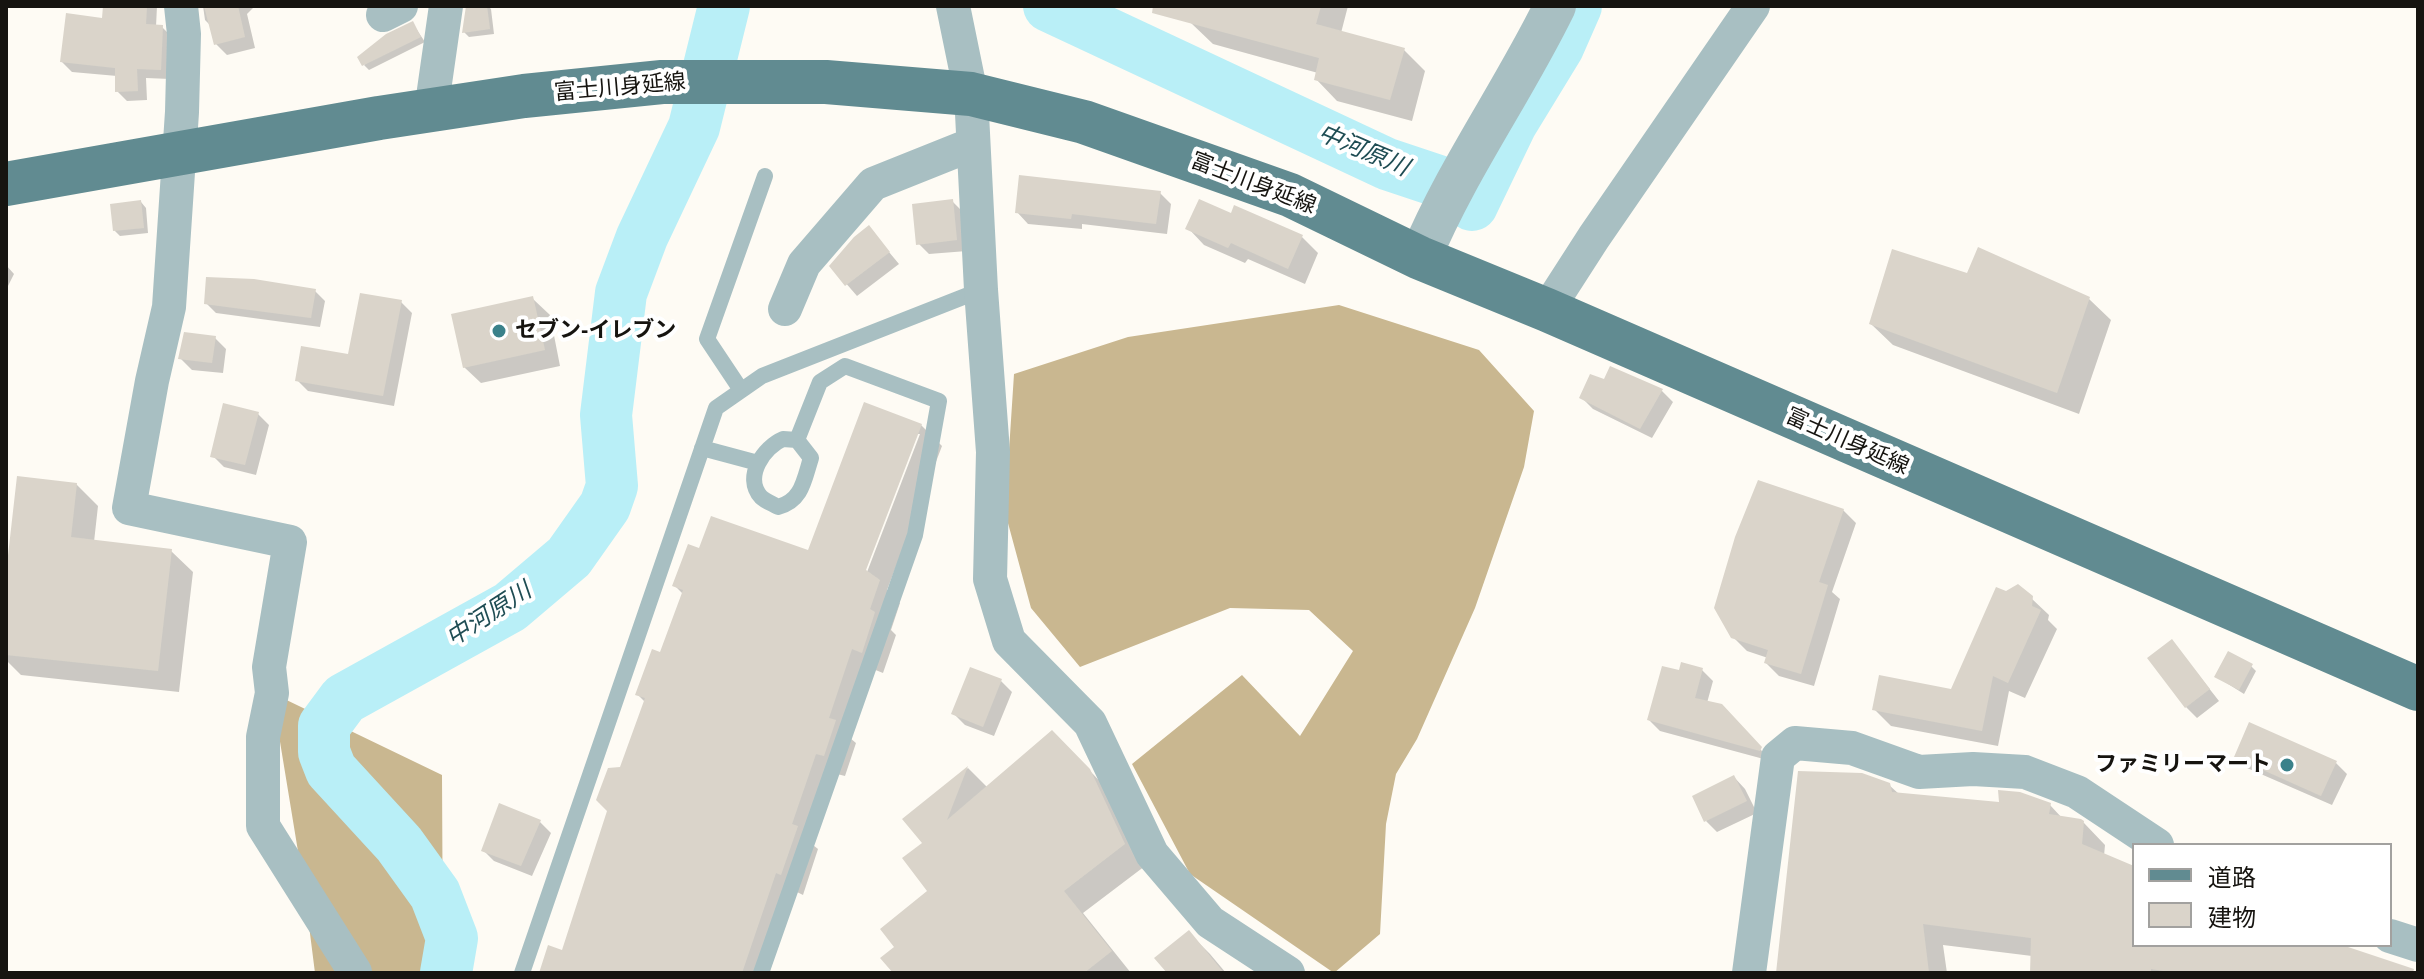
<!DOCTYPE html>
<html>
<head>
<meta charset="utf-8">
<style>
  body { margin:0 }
  #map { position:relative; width:2424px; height:979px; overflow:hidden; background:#fefbf4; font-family:Arial,"Noto Sans JP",sans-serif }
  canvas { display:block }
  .frame { position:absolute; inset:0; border:8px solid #161410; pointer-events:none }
  .legend { position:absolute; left:2132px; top:843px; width:260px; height:104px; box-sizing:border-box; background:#fff; border:2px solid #a2a19f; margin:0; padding:10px 14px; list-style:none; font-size:24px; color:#161410 }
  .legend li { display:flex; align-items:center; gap:16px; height:40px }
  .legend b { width:40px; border:2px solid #a2a19f }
</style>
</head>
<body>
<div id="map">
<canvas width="2424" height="979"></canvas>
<div class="frame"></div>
<ul class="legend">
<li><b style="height:10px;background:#618b91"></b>道路</li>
<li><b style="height:22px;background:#dad4ca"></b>建物</li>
</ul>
</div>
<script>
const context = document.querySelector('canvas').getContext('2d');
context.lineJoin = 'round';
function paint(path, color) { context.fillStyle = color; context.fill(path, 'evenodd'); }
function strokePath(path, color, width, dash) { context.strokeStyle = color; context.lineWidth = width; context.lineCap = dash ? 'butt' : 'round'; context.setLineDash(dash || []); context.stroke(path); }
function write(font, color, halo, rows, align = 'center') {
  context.font = font + ' Arial,"Noto Sans JP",sans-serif'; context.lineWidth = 8; context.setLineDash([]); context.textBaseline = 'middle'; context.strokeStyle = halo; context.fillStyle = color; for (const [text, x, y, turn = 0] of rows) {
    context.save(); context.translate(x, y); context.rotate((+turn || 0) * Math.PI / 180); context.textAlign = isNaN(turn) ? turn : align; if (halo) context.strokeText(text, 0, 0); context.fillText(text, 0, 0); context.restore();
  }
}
paint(new Path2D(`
  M1339,305l140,45 55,61 -10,56 -49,141 -58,131 -21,35 -10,50 -6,110 -46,39 -144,-99 -58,-110 110,-89 58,61 53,-85 -44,-41 -79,-2 -150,59 -49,-59 -26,-96 9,-138 114,-37z
  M272,693l170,82 1,198h-128l-10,-79z`), '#c9b790');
paint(new Path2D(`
  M105,6h52l-1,21h6l10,10 -2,42 -24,-1 1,22 -20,1 -10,-10v-15l-45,-4 -10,-10 42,-42z
  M203,6h52l-8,8 8,34 -28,7 -11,-11 -5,-18 -6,-6z
  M467,6h21l3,3 3,25 -25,3 -5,-5z
  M1196,6h152l-7,27 63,17 21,21 -13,50 -75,-20 -21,-22 2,-6 -105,-29 -22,-21z
  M413,24l12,18 -56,28 -5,-5z
  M1160,193l11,11 -4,30 -85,-10v5l-54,-5 -11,-12z
  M952,201l12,12 3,38 -38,3 -11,-11z
  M141,202l5,6 2,25 -28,3 -6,-6z
  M1232,216l70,21 16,16 -13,31 -57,-25 -3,4 -41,-18 -16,-17z
  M869,228l30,36 -42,32 -26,-30z
  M6,265l8,9 -8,16z
  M1968,275l121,24 22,21 -32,94 -186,-69 -22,-21z
  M315,291l10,10 -5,26 -104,-14 -10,-10z
  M533,299l17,16 10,51 -79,17 -17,-16z
  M401,302l11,11 -18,93 -86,-15 -11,-11 52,-24z
  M215,338l11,11 -3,24 -31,-3 -11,-11z
  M1605,382l57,9 11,11 -21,36 -59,-29 -11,-11z
  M258,414l11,11 -13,50 -32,-8 -11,-11z
  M921,425l21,21 -55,144 13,13 -9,27 5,5 -13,38 -10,-4 -23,69 6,5 -11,33 -8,-2 -24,71 5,4 -15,46 -6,-3 -28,81h-228l22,-21 82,-250 -8,-8 24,-39 22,-61 -8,-8 25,-36 109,3zM916,434h4l-56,146 -3,-1z
  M76,484l22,22 -4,36 77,9 22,21 -14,120 -158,-17 -15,-15v-69z
  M1843,510l13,13 -24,69 8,7 -26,87 -35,-10 -13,-13 2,-5 -21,-7 -14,-14z
  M2031,598l18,17 -1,5 9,9 -32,69 -16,-7 -11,55 -107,-20 -17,-17 78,-18z
  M2172,641l47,60 -22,17 -11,-11z
  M2251,666l5,5 -12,23 -27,-17z
  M1702,670l11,11 -6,22 14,3 50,55 -111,-30 -11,-11 31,-48z
  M1001,681l11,11 -18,44 -29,-11 -11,-11z
  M1073,753l37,39 35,74 -62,47 48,60h-236l2,-26 33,-56 -6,-48 -19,-24 63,-51 20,20z
  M2236,757l100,6 11,11 -15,31 -85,-37z
  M1734,777l11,12 12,24 -40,19 -11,-11z
  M1889,785l10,9 103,11h48l13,14 21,4 21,22 -1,11 30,12v77h202l82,28h-386v-17l-89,-11 4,28h-169z
  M540,822l11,11 -19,43 -38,-15 -11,-11z
  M1189,933l21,21 16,19h-57z`), '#0003');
strokePath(new Path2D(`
  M1049,6l338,158 51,17 34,24 39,-81 47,-77 18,-41
  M446,973l6,-35 -17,-44 -36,-50 -68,-74 -7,-18v-26l20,-27 166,-92 59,-50 36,-51 7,-20 -6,-71 15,-122 21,-56 52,-110 30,-121`), '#b9eff7', 52);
paint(new Path2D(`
  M103,6h44l-1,18 17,1 -2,45 -24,-1 1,22 -23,1v-24l-55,-6 6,-49 36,5z
  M204,6h34l7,31 -31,8z
  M466,6h21l3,23 -28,4z
  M1153,6h168l-5,18 89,24 -15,52 -76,-20 5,-22 -167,-45z
  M413,21l8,16 -59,29 -5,-9 29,-23z
  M1019,175l142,16 -5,33 -84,-10 -1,5 -56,-6z
  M953,199l4,41 -41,5 -4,-41z
  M1199,199l32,14 3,-8 69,30 -15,34 -57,-26 -3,5 -43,-19z
  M141,200l3,28 -31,3 -3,-27z
  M869,225l21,27 -45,34 -16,-20 25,-29z
  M1978,247l112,50 -33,96 -188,-69 23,-75 75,24z
  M206,277l48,2 62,10 -5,29 -107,-14z
  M360,293l42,7 -19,96 -88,-15 6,-35 47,8z
  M533,296l12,54 -82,18 -12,-54z
  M184,332l32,4 -4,27 -34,-4z
  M1610,366l53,23 -23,40 -61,-31 11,-24 14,5z
  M864,402l58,22 -56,146 14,10 -10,29 5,3 -13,41 -10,-4 -23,69 7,2 -12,36 -8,-2 -24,70 6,2 -17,49 -5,-2 -34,100h-203l9,-28 14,5 45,-139 -11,-11 12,-32 12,-1 25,-69 -10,-3 17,-46 8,3 23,-62 -11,-4 16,-42 11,4 12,-32 97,34z
  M223,403l36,9 -14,53 -35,-8z
  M17,476l60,7 -6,54 101,12 -14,122 -152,-16v-82z
  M1758,480l86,29 -25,73 9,3 -27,89 -37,-11 4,-13 -37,-12 -17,-30 21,-71z
  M2018,584l15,12 -1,10 9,4 -33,73 -15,-7 -11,55 -110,-21 7,-35 72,14 45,-102 10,4z
  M2172,639l38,50 -25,19 -38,-50z
  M2228,651l25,13 -14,26 -25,-13z
  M1681,662l22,6 -8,30 27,6 40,43 -2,4 -113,-31 15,-54 17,4z
  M970,667l32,12 -19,48 -32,-13z
  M2249,722l88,39 -16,35 -87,-39z
  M1052,730l38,39 35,75 -61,47 48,60 -28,22h-191l-13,-15 14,-11 -14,-18 47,-38 -25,-33 20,-15 -20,-24 66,-53 -21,54z
  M1798,771l64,2 28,10 2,9 107,10 -1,-12 22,2 31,11 -2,11 32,5 3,2 -2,23 52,22v79h208l72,24 -1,4h-238l-24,-4v4h-121l1,-35 -108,-14 6,49h-153z
  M1734,775l13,26 -43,21 -12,-26z
  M499,803l42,17 -20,46 -40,-15z
  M1189,930l35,43h-57l-13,-15z`), '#dad4ca');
strokePath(new Path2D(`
  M741,390l-34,-51 58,-163
  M783,439l14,1 14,18c-7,22 -9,43 -33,49 -5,-3 -13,-6 -17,-10 -18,-20 3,-50 22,-58z
  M702,448l56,15
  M522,973l194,-565 46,-32 219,-86
  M761,973l154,-438 24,-134 -94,-35 -25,16 -23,58`), '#a8bfc2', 16);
strokePath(new Path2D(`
  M181,6l3,28 -2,78 -13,195 -17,74 -23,127 161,34 -21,125 3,26 -9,44v89l92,146
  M953,6l18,88 10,196 12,162 -3,127 19,62 81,82 62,131 58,68 78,51
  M383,15l18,-9
  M431,111l15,-105
  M785,309l19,-45 69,-80 100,-40
  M1547,310l47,-73 159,-231
  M2390,936l28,9
  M1749,973l29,-216 17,-14 57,5 67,24 54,-3 52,3 52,20 80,53`), '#a8bfc2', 34);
strokePath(new Path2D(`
  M1420,258c37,-89 93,-166 135,-252`), '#a8bfc2', 42);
strokePath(new Path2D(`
  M6,184l373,-66 145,-22 138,-14h164l145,12 113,28 206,73 130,63 127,52 871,379`), '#618b91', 44);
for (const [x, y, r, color] of [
  [499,331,8,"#3a818a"],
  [2287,765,8,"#3a818a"]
]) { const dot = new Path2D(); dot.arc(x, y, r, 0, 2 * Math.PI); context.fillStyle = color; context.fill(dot); strokePath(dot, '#fff', 3); }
write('22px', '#161410', '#fff', [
  ["富士川身延線",620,88,-5],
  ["富士川身延線",1253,184,21],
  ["富士川身延線",1847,442,24]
]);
write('bold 22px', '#161410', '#fff', [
  ["セブン-イレブン",515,331],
  ["ファミリーマート",2271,765,"right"]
], 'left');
write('italic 24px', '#1f4d54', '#fff', [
  ["中河原川",1363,151,23],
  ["中河原川",489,615,-33]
]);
</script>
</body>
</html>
